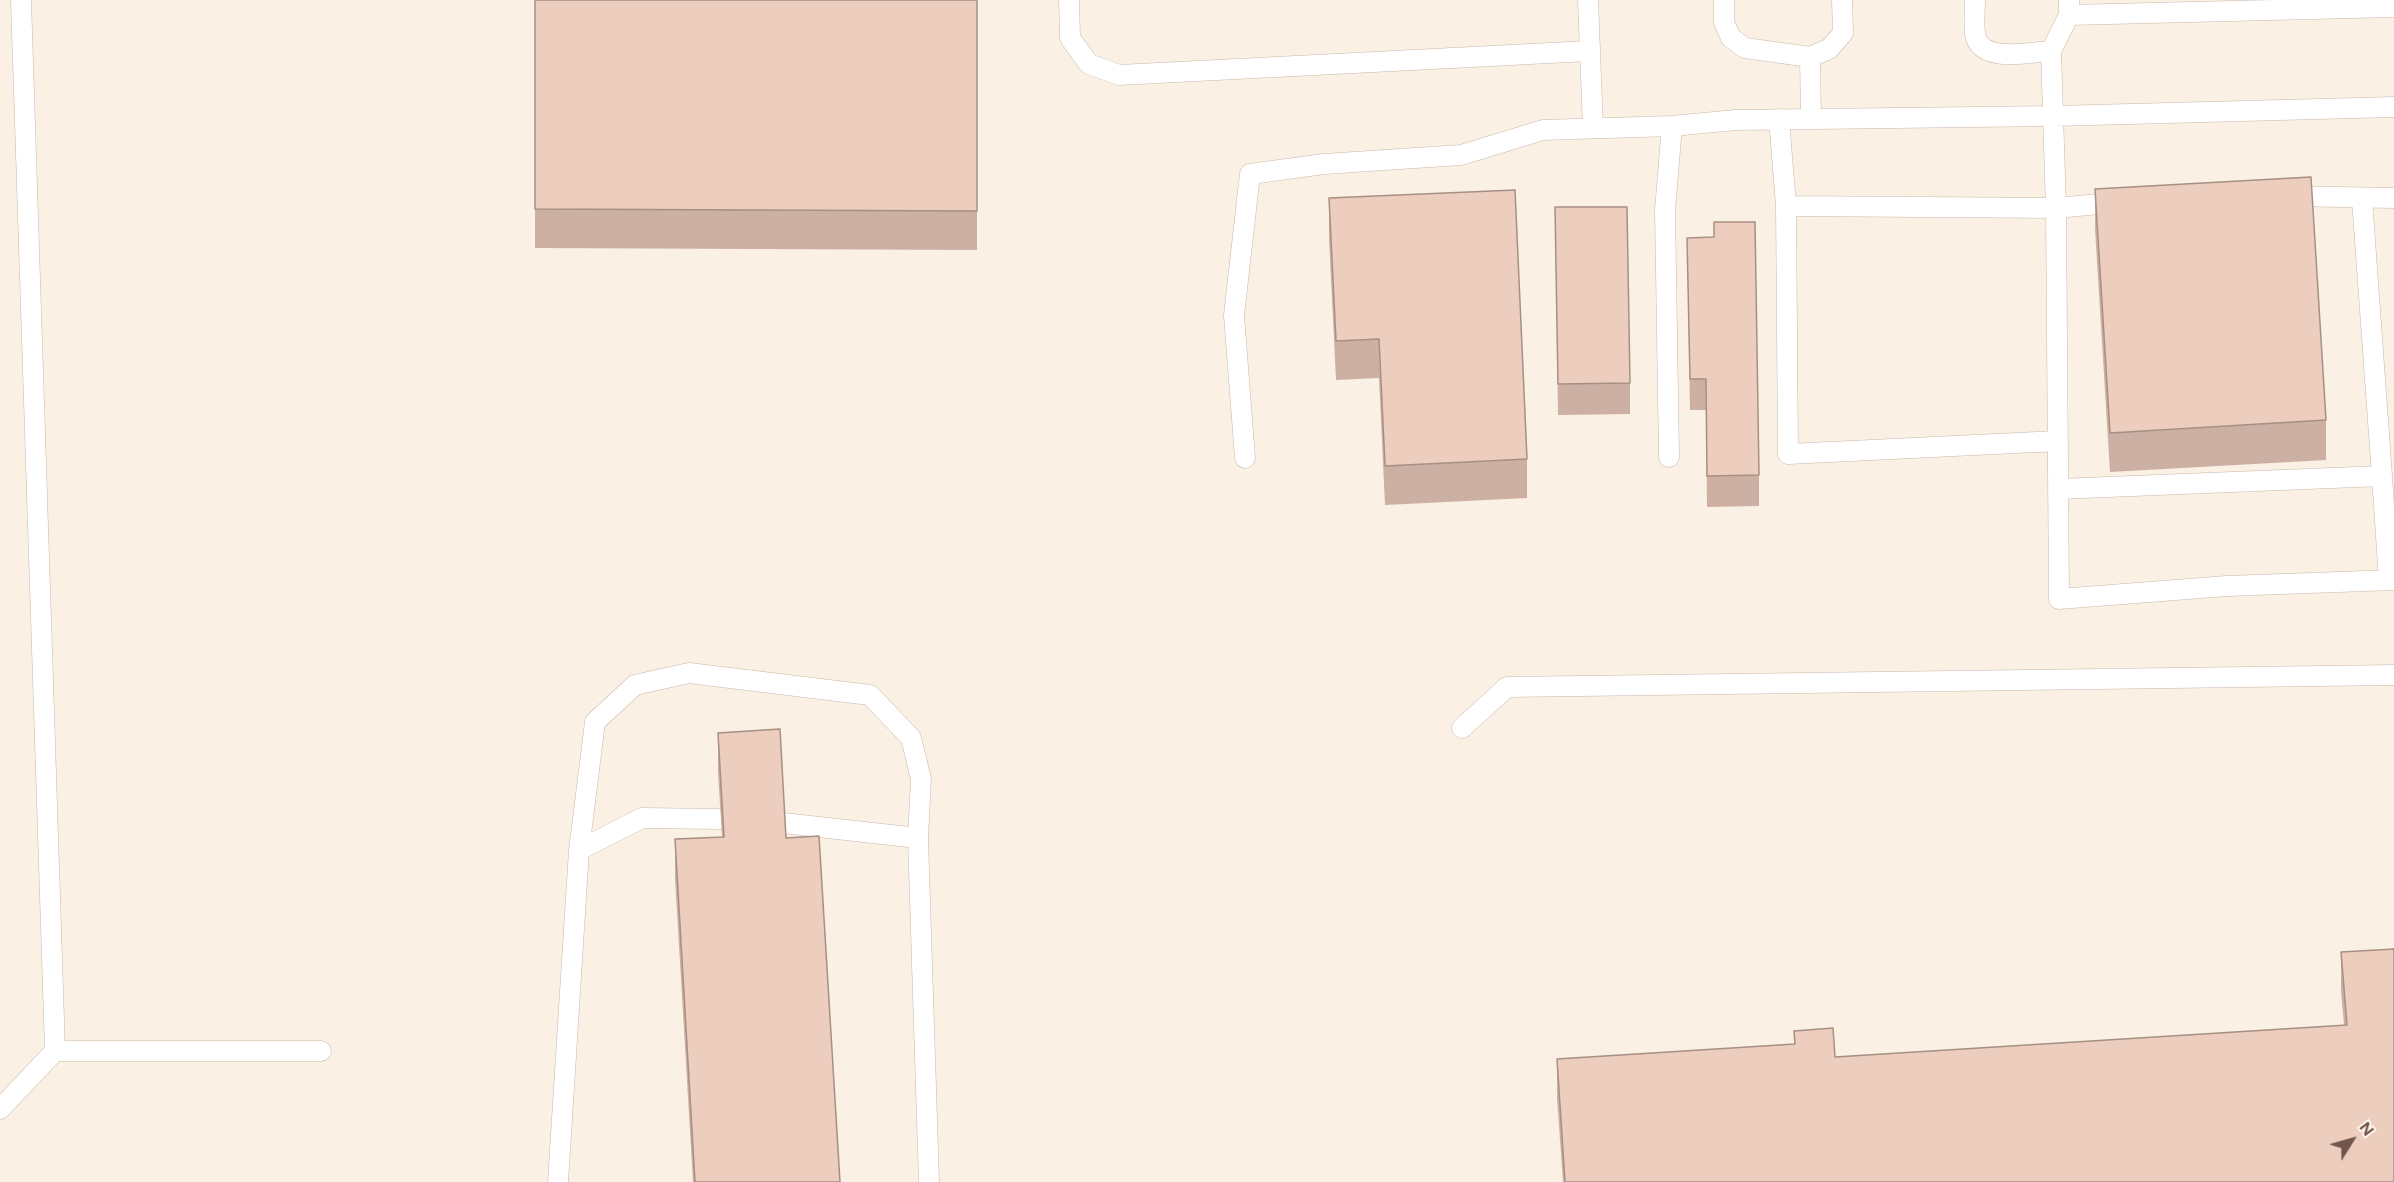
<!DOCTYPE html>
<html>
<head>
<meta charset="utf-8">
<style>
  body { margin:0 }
  #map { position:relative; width:2394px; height:1182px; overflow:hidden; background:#faf0e3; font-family:Figtree,sans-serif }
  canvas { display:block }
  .north { position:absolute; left:2322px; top:1110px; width:60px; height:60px; -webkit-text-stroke:4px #fdf4e9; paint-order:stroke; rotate:53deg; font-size:16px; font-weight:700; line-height:24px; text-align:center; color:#70564c }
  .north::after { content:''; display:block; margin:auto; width:21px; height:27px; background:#70564c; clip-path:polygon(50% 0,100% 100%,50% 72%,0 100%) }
</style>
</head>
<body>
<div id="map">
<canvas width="2394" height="1182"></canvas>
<div class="north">N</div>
</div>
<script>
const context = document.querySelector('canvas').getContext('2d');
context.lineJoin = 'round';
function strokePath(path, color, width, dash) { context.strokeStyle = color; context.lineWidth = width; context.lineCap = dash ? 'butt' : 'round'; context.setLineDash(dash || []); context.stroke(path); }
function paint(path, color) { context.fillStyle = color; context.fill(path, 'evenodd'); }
const lane = new Path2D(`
  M1069,0l1,38 19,26 30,11 470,-24
  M1588,0l5,128
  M1724,0v22l7,16 14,10 65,9 19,-8 14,-16 -1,-33
  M1975,0c0,11 -2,28 1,38 8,25 55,14 75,13
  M2069,0v15l325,-8
  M1810,57l1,62
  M1779,119l7,87
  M2288,196l106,2
  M2121,202l-65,6 3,391 168,-13 167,-6
  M2058,441l-270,13 -2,-248 270,2 -5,-157 18,-36
  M1669,457l-4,-247 7,-84 64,-6 318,-4 340,-9
  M1245,458l-11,-143 16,-141 74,-10 137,-9 82,-25 129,-4
  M2382,476l7,104
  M2058,489l324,-13 -20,-277
  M1462,728l45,-41 887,-12
  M783,823l135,15
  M579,850l63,-32 79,1
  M55,1051h266
  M0,1109l55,-58 -34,-1051
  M558,1182l21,-332 16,-128 40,-37 54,-12 181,22 41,43 10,41 -3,59 11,344`);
strokePath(lane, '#cab7ab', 21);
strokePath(lane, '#fff', 20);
paint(new Path2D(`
  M535,0h442v250l-442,-2z
  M2095,189l231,231v40l-216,12 -15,-243z
  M1329,198l198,261v39l-142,7 -6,-127 -43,2 -7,-142z
  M1555,207l75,176v31l-72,1z
  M1687,238l72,237v31l-52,1 -1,-97h-16z
  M718,733l68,105 54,344h-147l-18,-304v-39l47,-2 -4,-65z
  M2341,952l53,230h-831l-6,-84v-39l237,-15v-13l41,26 509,-32 -3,-34z`), '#ccb0a3');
const building = new Path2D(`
  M535,0h442v211l-442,-2z
  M2311,177l15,243 -216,13 -15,-244z
  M1515,190l12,269 -142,7 -6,-127 -43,2 -7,-143z
  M1555,207h72l3,176 -72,1z
  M1714,222h41l4,253 -52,1 -1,-97h-16l-3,-141 27,-1z
  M780,729l6,109 33,-2 21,346h-145l-20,-343 49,-2 -6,-104z
  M2394,949v233h-829l-8,-123 238,-15 -1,-13 39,-3 2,29 512,-32 -6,-73z`);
paint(building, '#edcdbd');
strokePath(building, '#a69084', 1.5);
</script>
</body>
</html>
